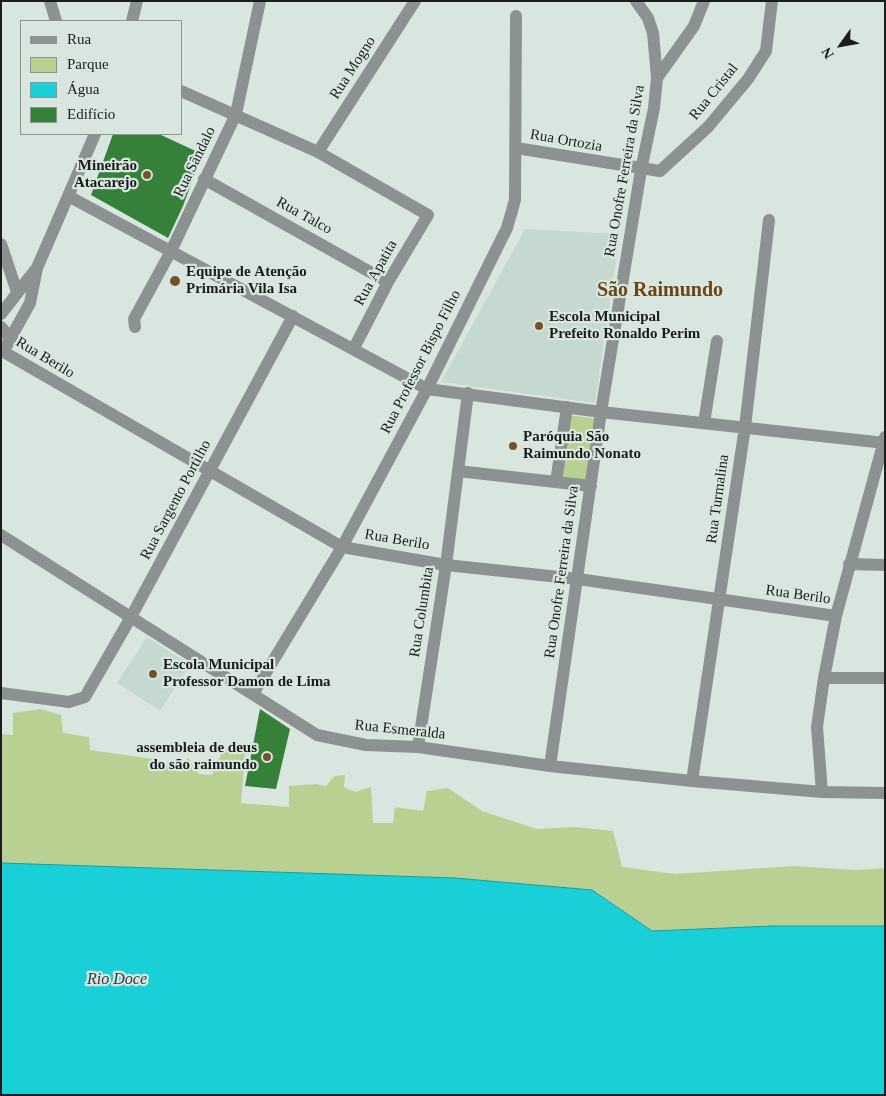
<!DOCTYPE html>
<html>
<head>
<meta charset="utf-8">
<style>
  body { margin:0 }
  #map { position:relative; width:886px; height:1096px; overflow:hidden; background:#d9e6df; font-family:"Times New Roman",serif }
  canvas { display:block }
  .frame { position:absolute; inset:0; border:2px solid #191e1c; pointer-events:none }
  .legend { position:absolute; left:20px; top:20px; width:162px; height:115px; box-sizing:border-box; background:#d9e6df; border:1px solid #8c9691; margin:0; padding:6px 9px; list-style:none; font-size:15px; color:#191e1c }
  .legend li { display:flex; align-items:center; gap:10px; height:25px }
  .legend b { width:25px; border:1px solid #8c9691 }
  .north { position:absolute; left:816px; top:20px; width:50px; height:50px; -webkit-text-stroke:4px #d9e6df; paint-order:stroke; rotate:238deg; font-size:14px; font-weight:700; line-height:20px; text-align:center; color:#191e1c }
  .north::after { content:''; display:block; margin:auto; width:18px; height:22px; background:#191e1c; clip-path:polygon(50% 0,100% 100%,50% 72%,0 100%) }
</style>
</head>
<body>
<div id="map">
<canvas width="886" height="1096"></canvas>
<div class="frame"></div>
<ul class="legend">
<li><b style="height:6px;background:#8c9291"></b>Rua</li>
<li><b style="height:14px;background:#b8d193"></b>Parque</li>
<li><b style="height:14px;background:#19d0d9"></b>Água</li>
<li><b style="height:14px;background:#36813a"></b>Edifício</li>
</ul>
<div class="north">N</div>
</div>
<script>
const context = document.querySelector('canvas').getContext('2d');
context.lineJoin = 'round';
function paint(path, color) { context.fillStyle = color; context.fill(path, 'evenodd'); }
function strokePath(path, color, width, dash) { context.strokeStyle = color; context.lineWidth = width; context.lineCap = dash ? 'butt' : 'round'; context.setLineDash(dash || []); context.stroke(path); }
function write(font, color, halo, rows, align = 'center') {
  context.font = font + ' "Times New Roman",serif'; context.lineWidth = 4.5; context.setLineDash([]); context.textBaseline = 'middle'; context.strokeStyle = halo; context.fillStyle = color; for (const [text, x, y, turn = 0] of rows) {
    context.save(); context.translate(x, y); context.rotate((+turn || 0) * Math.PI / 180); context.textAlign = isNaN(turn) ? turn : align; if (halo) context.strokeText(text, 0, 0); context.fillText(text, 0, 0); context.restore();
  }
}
paint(new Path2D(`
  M525,229l95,5 -25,169 -154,-21z
  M147,637l43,28 -30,46 -43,-28z`), '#c6d9d0');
paint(new Path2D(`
  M568,415l30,4 -9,65 -31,-3z
  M41,709l20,6 2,18 26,4 1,13 70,10 18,7 10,-9 11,16 13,1 12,-27 21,6 -4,49 48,4v-21l27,-2 10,2 9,-10 10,-1 -1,12 11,5 16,-5 2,36h20l2,-16 28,4 4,-20 21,-3 34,23 55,18 38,-2 38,4 9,36 53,7 119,-8 62,4 29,-2v58h-113l-120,5 -60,-41 -137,-12 -454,-15v-129l12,1v-22z`), '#b8d193');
const water = new Path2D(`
  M1,863l454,15 137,12 60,41 120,-5h113v169h-884z`);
paint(water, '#19d0d9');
strokePath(water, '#199ba0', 1);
paint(new Path2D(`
  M113,134h46l43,20 -19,52 -15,32 -77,-43z
  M260,709l30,20 -14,60 -31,-3z`), '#36813a');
strokePath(new Path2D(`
  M50,1l6,20
  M132,21l5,-20
  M657,78l37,-52 10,-25
  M181,91l137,61 110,63 -40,67 -34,66
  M516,148l144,23 48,-44 40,-48 18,-28 6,-50
  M318,152l97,-151
  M204,179l184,103
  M70,197l357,192 174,23 284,31
  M1,244l16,48
  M1,314l35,-45
  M1,327l8,9 -1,8
  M135,327l-1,-8 37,-68 65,-137 24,-113
  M9,341l21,-38 7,-35 58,-134
  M2,351l340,196 104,18 132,14 258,37
  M704,423l13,-82
  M458,471l133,15
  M556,482l11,-75
  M1,535l316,200 49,10 52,2 132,19 142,15 130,11 63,1
  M849,564l36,1
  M824,678h61
  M1,693l68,9 16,-5 46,-80 162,-301
  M253,694l89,-147 85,-158 80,-161 8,-28 1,-184
  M418,747l28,-182 22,-172
  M550,766l51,-354 40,-242 13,-62 3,-30 -4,-45 -5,-15 -12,-17
  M692,781l53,-354 24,-207
  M822,792l-5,-65 7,-49 12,-62 49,-179`), '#8c9291', 12);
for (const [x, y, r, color] of [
  [147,175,5,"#735229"],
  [175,281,6,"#735229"],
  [539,326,5,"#735229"],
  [513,446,5,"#735229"],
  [153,674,5,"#735229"],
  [267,757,5,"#735229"]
]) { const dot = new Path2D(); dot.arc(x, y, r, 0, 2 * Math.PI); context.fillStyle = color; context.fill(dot); strokePath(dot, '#d9e6df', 2); }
write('15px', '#191e1c', '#d9e6df', [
  ["Rua Mogno",353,68,-57],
  ["Rua Cristal",714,92,-51],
  ["Rua Ortozia",566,141,10],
  ["Rua Sândalo",195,162,-64],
  ["Rua Onofre Ferreira da Silva",625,171,-80],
  ["Rua Talco",304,216,29],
  ["Rua Apatita",376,273,-61],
  ["Rua Berilo",45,358,31],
  ["Rua Professor Bispo Filho",421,362,-63],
  ["Rua Turmalina",718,499,-82],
  ["Rua Sargento Portilho",176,500,-62],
  ["Rua Berilo",397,540,10],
  ["Rua Onofre Ferreira da Silva",562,572,-82],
  ["Rua Berilo",798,595,8],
  ["Rua Columbita",422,612,-81],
  ["Rua Esmeralda",400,730,6]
]);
write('bold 15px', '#191e1c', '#d9e6df', [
  ["Mineirão",137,166,"right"],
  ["Atacarejo",137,183,"right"],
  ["Equipe de Atenção",186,272],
  ["Primária Vila Isa",186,289],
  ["Escola Municipal",549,317],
  ["Prefeito Ronaldo Perim",549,334],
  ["Paróquia São",523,437],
  ["Raimundo Nonato",523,454],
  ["Escola Municipal",163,665],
  ["Professor Damon de Lima",163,682],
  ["assembleia de deus",257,748,"right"],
  ["do são raimundo",257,765,"right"]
], 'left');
write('italic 16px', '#284244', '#d9e6df', [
  ["Rio Doce",117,980]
]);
write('bold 20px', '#6a4615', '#d9e6df', [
  ["São Raimundo",660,291]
]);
</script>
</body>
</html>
